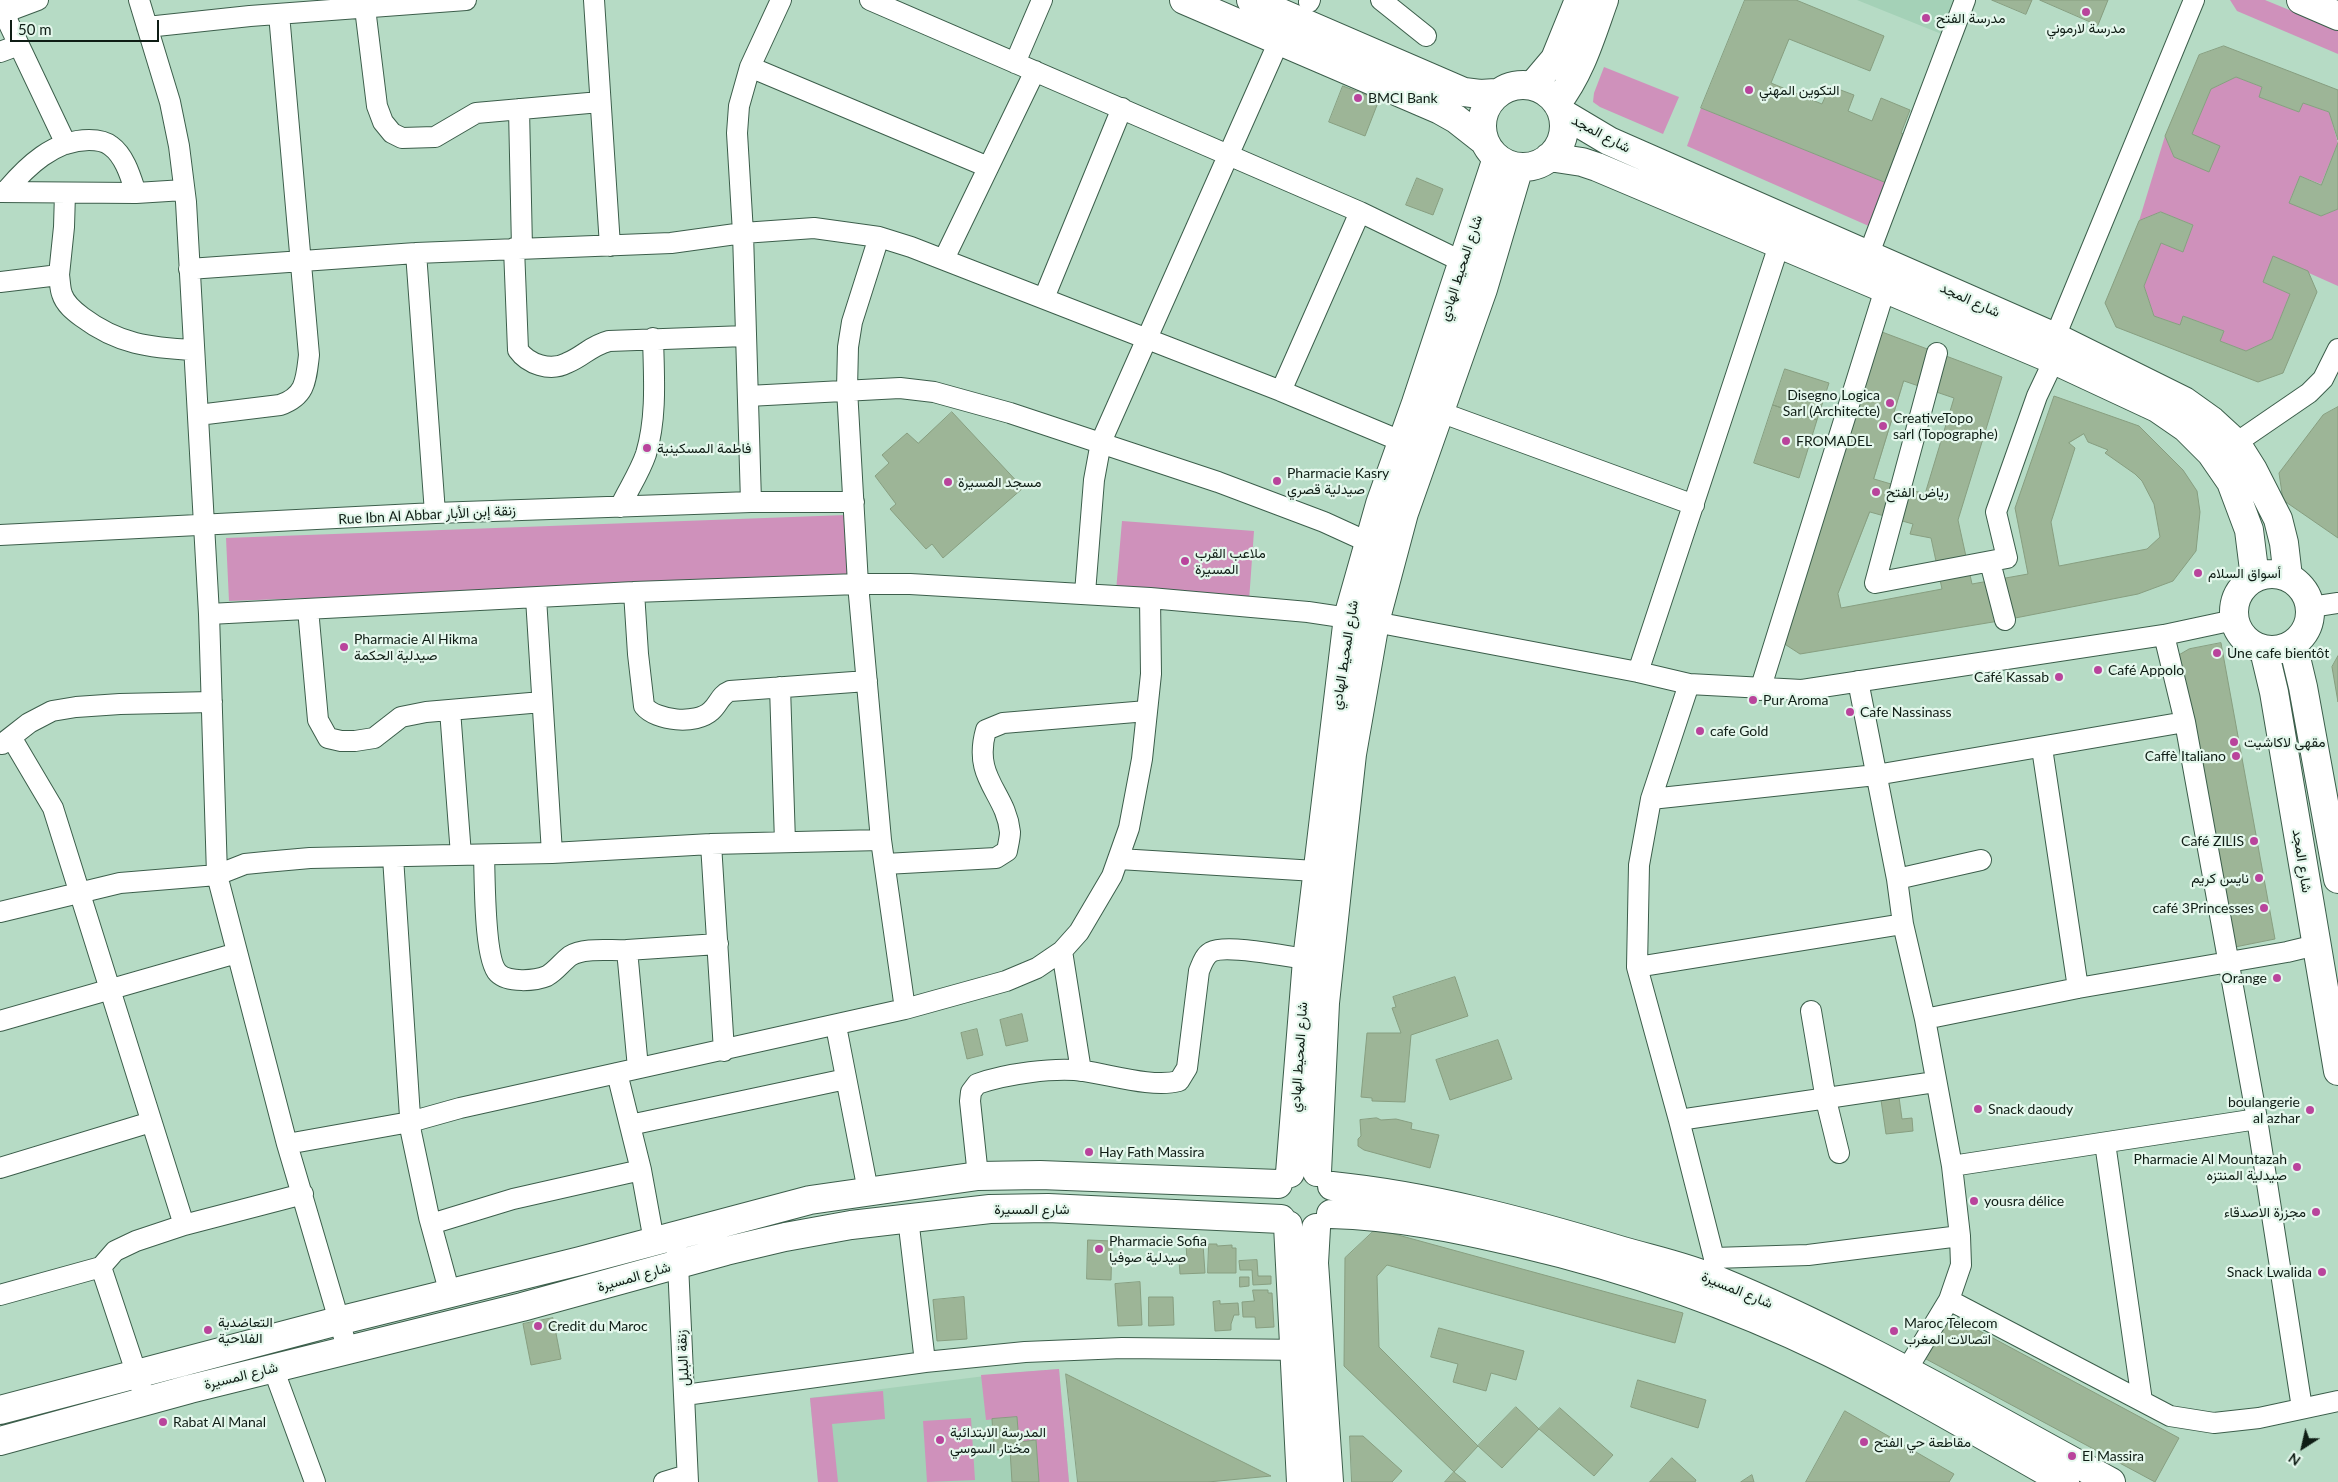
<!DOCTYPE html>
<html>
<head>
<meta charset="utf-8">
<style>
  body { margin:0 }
  #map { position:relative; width:2338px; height:1482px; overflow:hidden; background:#b6dbc5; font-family:Lato,sans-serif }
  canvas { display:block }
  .north { position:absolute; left:2278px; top:1422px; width:50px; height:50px; -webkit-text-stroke:4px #e4f7ec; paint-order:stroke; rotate:215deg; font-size:14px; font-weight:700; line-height:20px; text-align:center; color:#0f1d15 }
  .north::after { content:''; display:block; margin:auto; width:18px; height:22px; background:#0f1d15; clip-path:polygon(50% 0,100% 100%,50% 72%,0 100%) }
  .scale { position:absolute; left:10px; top:20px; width:149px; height:22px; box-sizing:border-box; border:2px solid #0f1d15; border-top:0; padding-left:6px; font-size:15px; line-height:18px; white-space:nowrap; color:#0f1d15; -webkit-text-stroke:4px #e4f7ec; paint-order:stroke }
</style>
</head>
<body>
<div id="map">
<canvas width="2338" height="1482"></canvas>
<div class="north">N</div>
<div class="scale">50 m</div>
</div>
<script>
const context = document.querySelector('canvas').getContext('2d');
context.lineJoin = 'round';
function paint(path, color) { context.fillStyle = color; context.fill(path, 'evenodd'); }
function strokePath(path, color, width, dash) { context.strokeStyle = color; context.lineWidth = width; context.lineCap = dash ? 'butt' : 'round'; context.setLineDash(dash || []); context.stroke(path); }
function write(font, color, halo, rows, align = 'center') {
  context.font = font + ' Lato,Vazirmatn,sans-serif'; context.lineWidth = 4.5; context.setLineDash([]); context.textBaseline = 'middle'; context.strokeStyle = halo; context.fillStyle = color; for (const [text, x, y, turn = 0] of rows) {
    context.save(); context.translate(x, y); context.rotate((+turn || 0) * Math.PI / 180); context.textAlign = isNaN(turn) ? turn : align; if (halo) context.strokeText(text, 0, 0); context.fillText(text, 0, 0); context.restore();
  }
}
paint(new Path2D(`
  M1857,0h101l-14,35z
  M1059,1369l10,113h-251l-8,-84 199,-25z`), '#a4d1b7');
paint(new Path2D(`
  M2230,0h35l73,30v24l-101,-43z
  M1604,67l75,30 -16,37 -63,-27 -7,-5 1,-9z
  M2236,77l26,10 -3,10 40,15 4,-9 26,9 9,31 -17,41 -21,-8 -11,26 32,14 17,-7v77l-65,-29 -10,25 27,12 -18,45 -26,12 -26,-10 4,-10 -41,-15 -3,9 -26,-9 -10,-30 17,-43 22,9 10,-27 -32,-13 -22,9 26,-85 9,21 35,14 -17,-37 19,-45z
  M1701,108l188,76 -18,43 -184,-81z
  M846,515l2,63 -619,23 -3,-63z
  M1122,521l132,10 -5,70 -133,-10z
  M1059,1369l10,113h-30l-3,-42 -17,2 -2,-25 -31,3 -5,-45z
  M883,1391l2,28 -53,5 6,58h-20l-8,-84z
  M971,1418l4,62 -48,2 -4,-61z`), '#cf91bb');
const building = new Path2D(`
  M1745,0h51l88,36 -14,35 -81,-32 -18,44 51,21 8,-18 24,9 -6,16 24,10 9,-23 29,12 -9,23 7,3 -19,48 -188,-76z
  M1992,0h40l-6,14z
  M2040,0h68l-10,25z
  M2224,46l114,44v50l-9,-28 -26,-9 -4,9 -40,-15 3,-10 -26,-10 -25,12 -19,45 28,12 -11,26 -35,-15 -9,-21 34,-81z
  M1343,86l36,14 -14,36 -36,-14z
  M2338,143v66l-17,7 -32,-13 11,-27 21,9z
  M1417,178l26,11 -10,26 -27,-10z
  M2161,212l32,13 -10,27 -22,-9 -17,43 10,30 26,9 3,-9 41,15 -4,10 26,10 26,-12 18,-45 -27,-12 10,-26 35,15 9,21 -34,81 -25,9 -142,-55 -11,-24 34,-82z
  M1882,332l120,45 -44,143 14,64 56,-10 -13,-66 39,-112 85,30 44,44 14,21 3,21 -4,39 -23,30 -35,13 -133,26 -205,34 -17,-11zM1904,381l50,17 -29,96 -51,-15zM2084,434l4,8 20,8 -3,3 30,21 7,7 12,23 6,33 -13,12 -88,17 -8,-44 24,-74 -6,-5zM1870,512l43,12 -3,10 21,4 11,51 -101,19 -3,-14z
  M1785,369l44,14 -12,37 -44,-15z
  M1773,405l44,15 -18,58 -45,-15z
  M2338,407v131l-55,-38 -4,-27 44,-58z
  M952,412l71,76 -80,70 -11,-14 -6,5 -36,-40 6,-5 -21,-28 14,-13 -7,-8 25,-22 11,10z
  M2221,643l54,296 -40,8 -58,-291 12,-7z
  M2338,656v46l-6,-35z
  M1455,977l13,39 -57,19 -6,67 -33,-1v-3l-11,-1 6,-64h34l-9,-25 4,-1 -3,-10z
  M1022,1014l6,27 -22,5 -6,-26z
  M977,1029l6,26 -16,4 -6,-26z
  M1498,1040l14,39 -62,21 -14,-40z
  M1899,1097l3,22 10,-1 1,13 -27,3 -5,-34z
  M1377,1118l4,2 15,-1 16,4 -1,6 28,6 -9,33 -66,-18 -6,-4v-7l3,-3 -1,-16z
  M1376,1229l307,84 -8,30 -288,-78 -10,11 2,71 99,99 -24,26 -110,-106 1,-108z
  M1088,1240l24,1 -1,39 -24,-1z
  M1203,1244l2,29 -25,1 -1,-14 8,-1 -1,-14z
  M1209,1244h8v2l15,-1v3h4v25h-28z
  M1257,1260l1,16h13v8l-18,1 -1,-15h-12l-1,-9z
  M1240,1277h9v9l-9,1z
  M1140,1282l2,43 -24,1 -3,-42z
  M1253,1290h15v3h4l2,34 -18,1 -1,-11h-12l-1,-15 12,-1z
  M964,1297l3,42 -30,2 -4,-41z
  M1149,1297h24l1,28 -25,1z
  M1220,1301v3l18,-1 1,12h-5l-3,9v6l-16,1 -2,-29z
  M1950,1315l229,123 -24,44 -229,-123z
  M553,1318l8,41 -30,6 -8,-41z
  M1439,1328l85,23 -8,29 -25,-7 -5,18 -33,-9 5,-18 -27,-7z
  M1066,1374l205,102 -63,6h-130z
  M1638,1380l68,20 -8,28 -67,-21z
  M1516,1407l23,22 -37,39 -24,-22z
  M1560,1408l53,47 -19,21 -55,-47z
  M1845,1411l109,63 -5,8h-143z
  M1017,1417l2,25 17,-2 3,42h-27l-2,-32h-16l-2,-31z
  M1350,1436h13l39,35 -10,11h-40z
  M1672,1458l24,22 -1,2h-45z
  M1454,1472l12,10h-21z
  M1752,1475l2,7h-13z`);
paint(building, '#9db597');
strokePath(building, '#879e80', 1);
const street = new Path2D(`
  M6,0l2,22 58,122
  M139,0l31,102 9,44 7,56 23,412 8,261 70,269 61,207
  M594,0l16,246
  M870,0l490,212 103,50
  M1381,0l45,36
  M1309,2l1,-2
  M365,8l12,98 6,16 9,11 10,5 33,-1 41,-24 124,-11
  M6,12l32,-12
  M147,27l103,-11 216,-16
  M0,52l19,-7
  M1015,63l27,-63
  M750,67l238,100
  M519,109l3,139
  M6,191c21,-25 48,-51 83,-51 7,0 16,1 22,6 14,10 20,32 25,47
  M0,192l136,1 48,-3
  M879,237l-27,85 -4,25 -1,42 11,195 23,256 24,169
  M514,248l4,102c10,14 32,22 49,13 17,-7 23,-17 42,-22l137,-5
  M416,253l19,260
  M1868,256l97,-256
  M944,259l91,-188
  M189,269l227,-16 255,-10 72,-10 71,-5 65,9 32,10 370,144 134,56
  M59,275c1,6 1,14 3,19 3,10 12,17 20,23 36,27 68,31 112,33
  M0,282l59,-7 5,-48 1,-34
  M1044,298l78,-190
  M2055,337l139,-337
  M1937,353l-62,230 132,-25 -11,-46 41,-116 17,-36
  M1281,391l79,-179
  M748,396l152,-8 34,4 76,21 208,69 106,40 57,26
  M1429,408l265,97
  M198,415l82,-10c26,-9 26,-25 29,-50l-30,-341
  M2236,443l73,-50 14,-14 15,-30
  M751,502l-8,-269 -6,-100 2,-27 11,-39 31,-67
  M620,507c8,-17 20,-35 26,-53 11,-37 8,-77 7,-116
  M0,535l435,-22 316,-11h103
  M1990,562l15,58
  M634,592l4,62 6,52c12,15 52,19 67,5 8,-7 9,-16 19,-20l137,-10
  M1085,593l9,-113 7,-38 178,-401
  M536,598l16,255
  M2311,607l27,-4
  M308,609l10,111 10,18 13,3h14l19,-3 27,-21 25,-5 116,-10
  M209,614l425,-22 224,-8h52l240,14 158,14 67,10 263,50 51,12 113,6 362,-55 70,-15
  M2164,635l21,87 72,397 45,289
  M1638,672l145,-439
  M1858,681l39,198 6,45 22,95 27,147 8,70 1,29 -12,35 -49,81
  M1689,684l-38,115 -12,66 -2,102 42,153 35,138v21l-4,10
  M780,687l5,155
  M1760,690l125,-401
  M450,710l11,145
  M11,737l42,71 131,417
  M2,744l27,-21 23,-12 24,-4 44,-3 92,-2
  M2042,748l36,240
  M1651,799l225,-24 309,-53
  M711,844l13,207
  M484,856c1,23 0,103 14,117 10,10 37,8 49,3 9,-5 15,-14 23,-20 14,-9 41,-5 57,-6
  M393,857l18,275 18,85 21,77
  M1119,859l213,13
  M885,864l111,-6 11,-7c1,-6 3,-13 3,-19 -4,-40 -38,-53 -24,-102l17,-7 144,-12
  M1897,879l84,-19
  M0,912l120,-29 97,-8 28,-11 20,-2 45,-4 242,-5 159,-9 170,-4
  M1062,951l19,120
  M1637,967l266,-43
  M1811,1011l15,89 13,53
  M1925,1019l153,-31 209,-36 29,-7
  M0,1021l237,-68
  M836,1026l32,165
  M638,1068l-11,-118 91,-6
  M617,1073l24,97 13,71
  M1679,1120l256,-38
  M630,1125l216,-46
  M2105,1143l37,258
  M287,1144l123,-22 50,-14 445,-99 101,-28 31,-13 25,-17 17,-19 33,-56 17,-48 13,-69 9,-85 -1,-76
  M1952,1166l305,-47
  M0,1168l151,-46
  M978,1176l-8,-75 1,-9 6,-8c28,-10 77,-17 107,-13 28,4 69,17 95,10l8,-13 12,-97c3,-7 5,-15 12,-19 17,-9 87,7 108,9
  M908,1218l17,144
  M431,1224l82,-25 128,-29
  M675,1235l3,29 10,218
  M1714,1258l94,-3 152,-19
  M101,1267l40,120
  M0,1295l101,-28 14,-16 21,-10 48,-16 119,-31
  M1949,1300l221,116 44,7 45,-5 79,-17
  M273,1368l42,114
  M685,1395l240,-33 100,-10 97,-4 185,2
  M664,1482l23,-7`);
const secondary = new Path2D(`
  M1184,0l256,110 16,9 28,22
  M1251,0l213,92 16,2 16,-1
  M2301,0l37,16
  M1482 126a41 41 0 1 1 82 0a41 41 0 1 1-82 0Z
  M1533,85l22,-26 24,-59
  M1557,103c24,-31 34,-67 47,-103
  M1562,113l47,28 446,196 129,64 28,20 24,22 17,27 25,49 6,24 4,34
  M1549,157l33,5 15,5 457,193 103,48 29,20 25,25 20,29 18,48 6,48
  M2234 612a38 38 0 1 1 76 0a38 38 0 1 1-76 0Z
  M2293,645l10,42 35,192
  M2264,650l10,42 64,379
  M1317,1172l8,-169 14,-131 13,-118 23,-132 29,-109 79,-224 36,-122
  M1290,1173l17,-213 41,-343 32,-113 36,-101 81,-245
  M1332,1186c97,10 191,35 284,63 33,10 69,17 101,31 136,56 264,132 394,202
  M1331,1214c65,2 125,14 188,29 107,25 211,61 310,109 80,39 158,86 236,130
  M1288,1225l13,257
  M1316,1228l-2,35 15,219
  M0,1410l338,-89 242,-60 230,-61 168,-24 62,-1 238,9
  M0,1441l190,-52 332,-82 204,-56 59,-14 66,-12 139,-16 58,-1 233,11`);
strokePath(street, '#3c5e4b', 22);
strokePath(secondary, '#3c5e4b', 30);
strokePath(street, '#fff', 20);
strokePath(secondary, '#fff', 28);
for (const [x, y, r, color] of [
  [2086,12,5,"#b9449c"],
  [1926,18,5,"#b9449c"],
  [1749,90,5,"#b9449c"],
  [1358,98,5,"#b9449c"],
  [1890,403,5,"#b9449c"],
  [1883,426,5,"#b9449c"],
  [1786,441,5,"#b9449c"],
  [647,448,5,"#b9449c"],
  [1277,481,5,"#b9449c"],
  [948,482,5,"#b9449c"],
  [1876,492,5,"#b9449c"],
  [1185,561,5,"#b9449c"],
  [2198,573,5,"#b9449c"],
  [344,647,5,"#b9449c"],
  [2217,653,5,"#b9449c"],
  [2098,670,5,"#b9449c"],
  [2059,677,5,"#b9449c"],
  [1753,700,5,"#b9449c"],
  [1850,712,5,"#b9449c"],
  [1700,731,5,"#b9449c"],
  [2234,742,5,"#b9449c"],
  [2236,756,5,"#b9449c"],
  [2254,841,5,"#b9449c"],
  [2259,878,5,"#b9449c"],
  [2264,908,5,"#b9449c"],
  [2277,978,5,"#b9449c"],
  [1978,1109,5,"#b9449c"],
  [2310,1110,5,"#b9449c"],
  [1089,1152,5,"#b9449c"],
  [2297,1167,5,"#b9449c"],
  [1974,1201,5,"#b9449c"],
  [2316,1212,5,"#b9449c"],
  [1099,1249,5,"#b9449c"],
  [2322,1272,5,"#b9449c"],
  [538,1326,5,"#b9449c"],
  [208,1330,5,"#b9449c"],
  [1894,1331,5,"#b9449c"],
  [163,1422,5,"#b9449c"],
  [940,1440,5,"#b9449c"],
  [1864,1442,5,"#b9449c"],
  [2072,1456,5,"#b9449c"]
]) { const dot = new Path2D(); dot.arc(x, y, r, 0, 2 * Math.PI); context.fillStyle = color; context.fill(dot); strokePath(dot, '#e4f7ec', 2); }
write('14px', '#0f1d15', '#e4f7ec', [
  ["مدرسة الفتح",1936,18],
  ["مدرسة لارموني",2086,28,"center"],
  ["التكوين المهني",1759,90],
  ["BMCI Bank",1368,98],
  ["Disegno Logica",1880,395,"right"],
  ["Sarl (Architecte)",1880,411,"right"],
  ["CreativeTopo",1893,418],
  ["sarl (Topographe)",1893,434],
  ["FROMADEL",1796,441],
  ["فاطمة المسكينية",657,448],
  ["Pharmacie Kasry",1287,473],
  ["صيدلية قصري",1287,489],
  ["مسجد المسيرة",958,482],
  ["رياض الفتح",1886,492],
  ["ملاعب القرب",1195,553],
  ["المسيرة",1195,569],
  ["أسواق السلام",2208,573],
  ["Pharmacie Al Hikma",354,639],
  ["صيدلية الحكمة",354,655],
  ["Une cafe bientôt",2227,653],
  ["Café Appolo",2108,670],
  ["Café Kassab",2049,677,"right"],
  ["Pur Aroma",1763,700],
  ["Cafe Nassinass",1860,712],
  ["cafe Gold",1710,731],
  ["مقهى لاكاشيت",2244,742],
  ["Caffè Italiano",2226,756,"right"],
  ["Café ZILIS",2244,841,"right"],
  ["نايس كريم",2249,878,"right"],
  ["café 3Princesses",2254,908,"right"],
  ["Orange",2267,978,"right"],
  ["boulangerie",2300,1102,"right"],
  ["al azhar",2300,1118,"right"],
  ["Snack daoudy",1988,1109],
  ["Hay Fath Massira",1099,1152],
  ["Pharmacie Al Mountazah",2287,1159,"right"],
  ["صيدلية المنتزه",2287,1175,"right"],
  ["yousra délice",1984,1201],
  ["مجزرة الاصدقاء",2306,1212,"right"],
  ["Pharmacie Sofia",1109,1241],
  ["صيدلية صوفيا",1109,1257],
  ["Snack Lwalida",2312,1272,"right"],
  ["التعاضدية",218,1322],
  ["الفلاحية",218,1338],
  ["Maroc Telecom",1904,1323],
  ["اتصالات المغرب",1904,1339],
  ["Credit du Maroc",548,1326],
  ["Rabat Al Manal",173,1422],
  ["المدرسة الابتدائية",950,1432],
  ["مختار السوسي",950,1448],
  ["مقاطعة حي الفتح",1874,1442],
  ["El Massira",2082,1456]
], 'left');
write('14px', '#0f1d15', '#e4f7ec', [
  ["شارع المجد",1601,134,28],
  ["شارع المحيط الهادي",1461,268,-72],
  ["شارع المجد",1970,300,24],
  ["Rue Ibn Al Abbar زنقة إبن الأبار",427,515,-3],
  ["شارع المحيط الهادي",1345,655,-81],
  ["شارع المجد",2302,861,81],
  ["شارع المحيط الهادي",1299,1057,-86],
  ["شارع المسيرة",1032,1209],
  ["شارع المسيرة",634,1277,-16],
  ["شارع المسيرة",1737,1290,22],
  ["زنقة البلبل",683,1358,-93],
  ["شارع المسيرة",241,1376,-14]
]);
</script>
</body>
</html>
